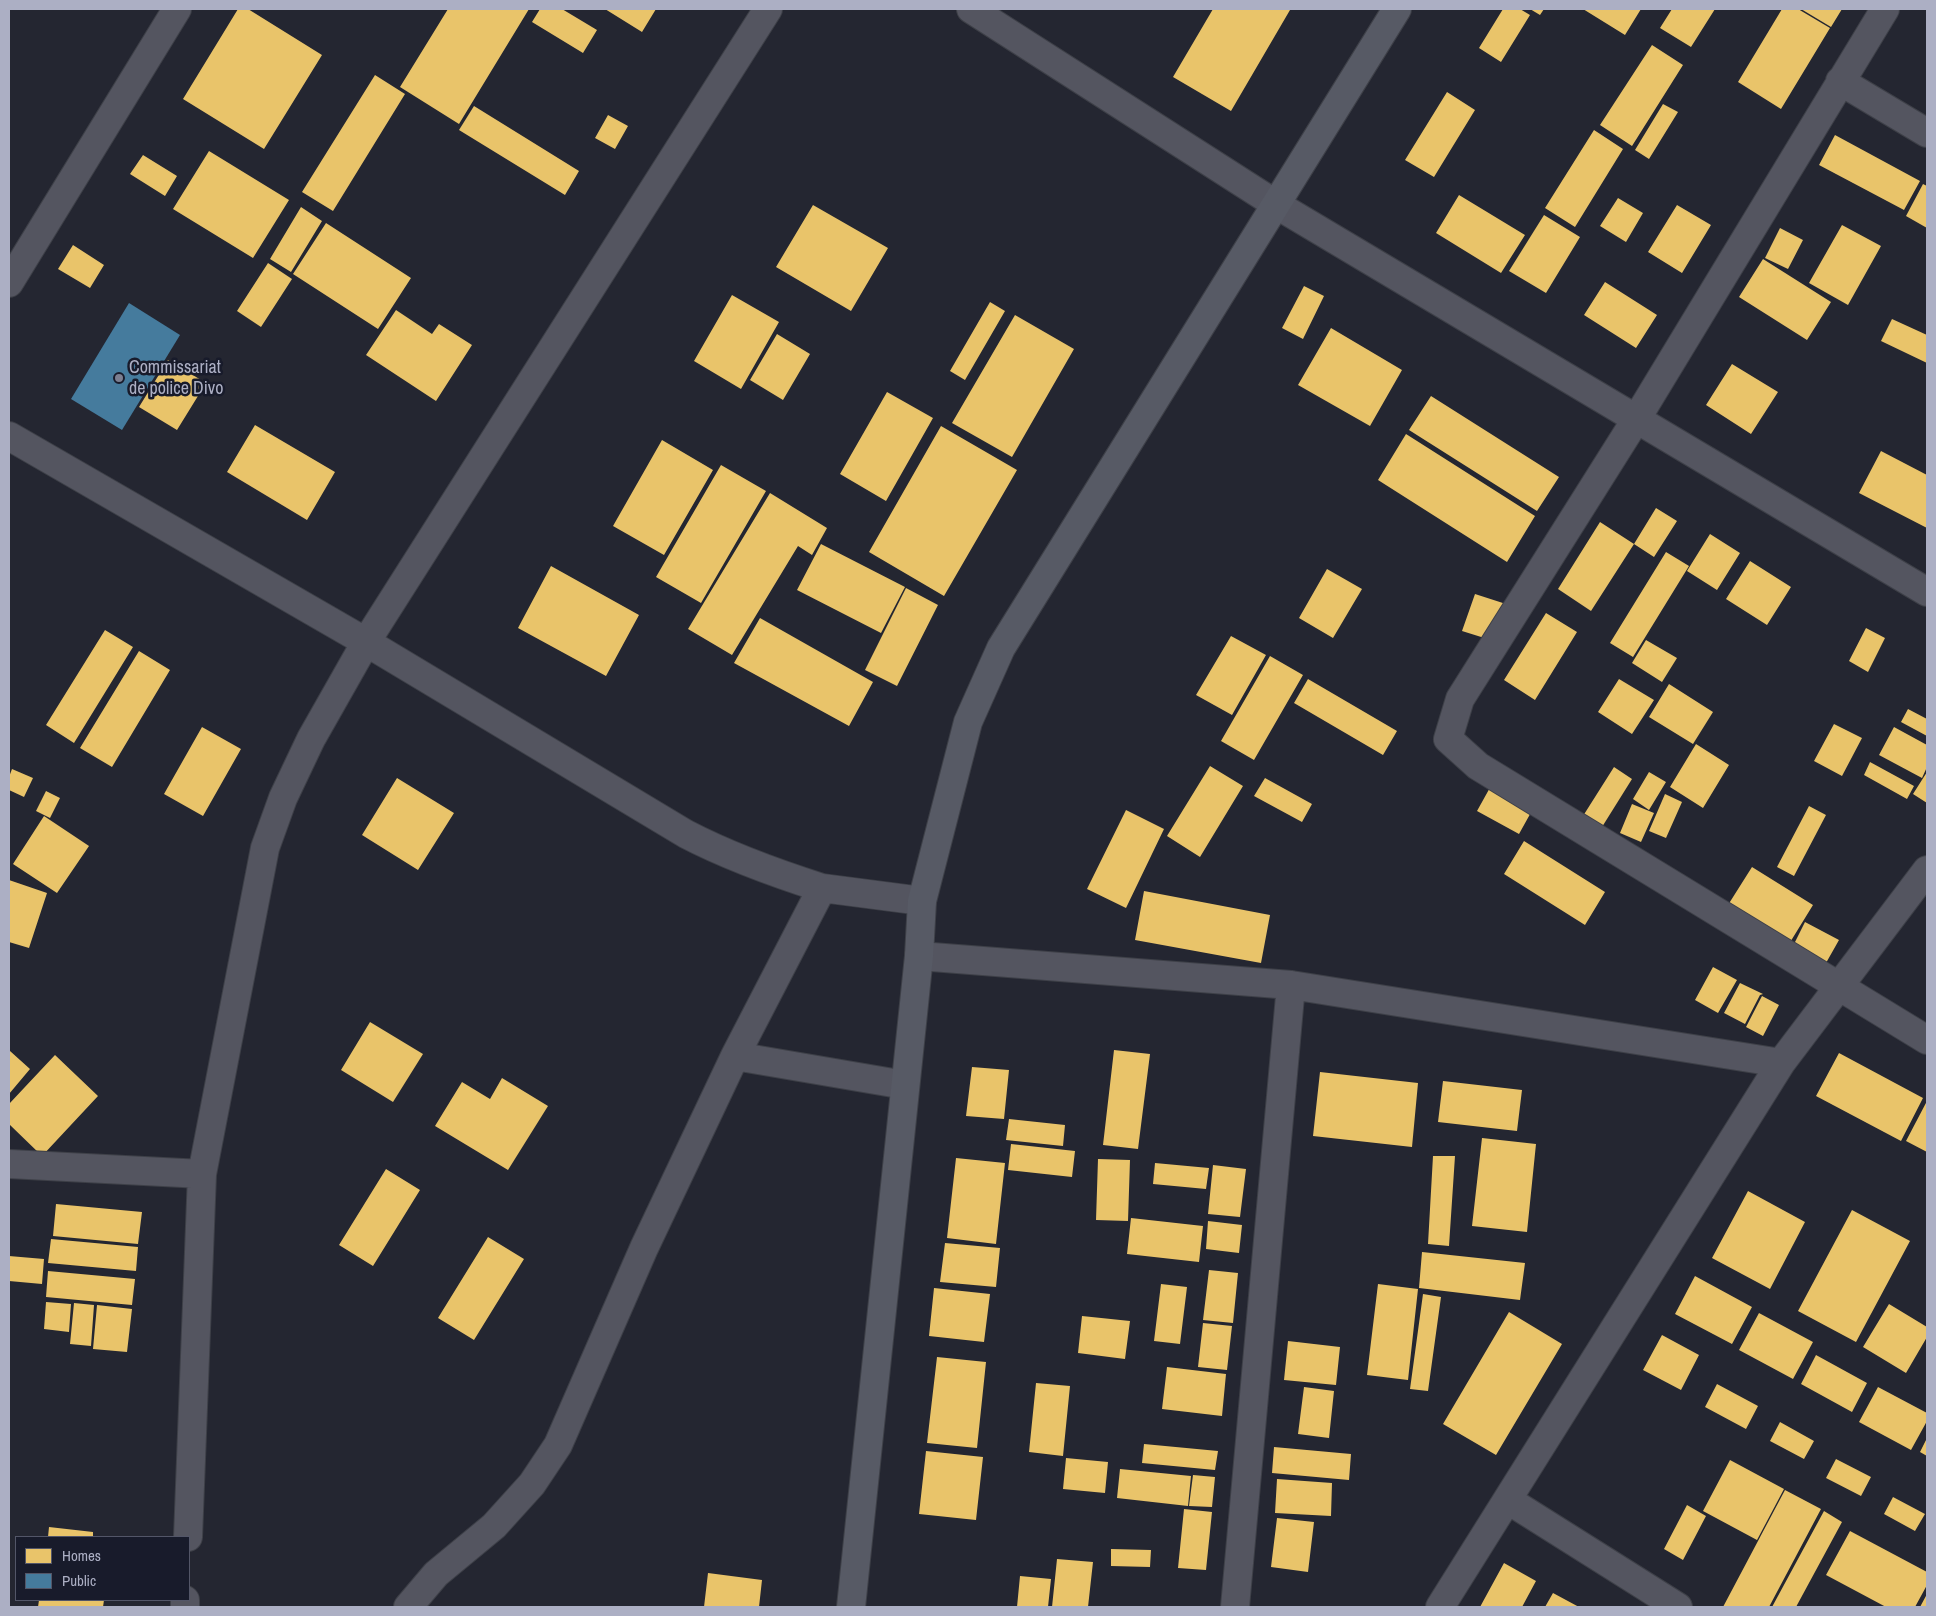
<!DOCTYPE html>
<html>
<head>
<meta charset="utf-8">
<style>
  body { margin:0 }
  #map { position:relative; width:1936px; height:1616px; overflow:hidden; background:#242631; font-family:"Archivo Narrow",sans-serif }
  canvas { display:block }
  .frame { position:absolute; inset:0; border:10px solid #acafc4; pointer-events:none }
  .legend { position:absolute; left:15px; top:1536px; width:175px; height:65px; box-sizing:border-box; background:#181b2b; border:1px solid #535668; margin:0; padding:6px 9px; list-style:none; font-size:15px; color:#acafc4 }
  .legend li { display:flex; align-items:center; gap:10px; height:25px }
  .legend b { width:25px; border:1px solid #535668 }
</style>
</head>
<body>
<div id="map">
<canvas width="1936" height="1616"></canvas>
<div class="frame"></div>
<ul class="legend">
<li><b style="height:14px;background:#e9c46a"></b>Homes</li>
<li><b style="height:14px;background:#457b9d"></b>Public</li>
</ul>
</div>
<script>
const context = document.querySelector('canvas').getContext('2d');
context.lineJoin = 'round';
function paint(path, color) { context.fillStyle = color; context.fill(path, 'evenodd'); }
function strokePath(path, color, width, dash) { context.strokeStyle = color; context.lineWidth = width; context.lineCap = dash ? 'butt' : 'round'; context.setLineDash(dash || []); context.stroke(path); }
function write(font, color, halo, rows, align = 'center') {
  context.font = font + ' "Archivo Narrow",sans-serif'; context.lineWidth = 5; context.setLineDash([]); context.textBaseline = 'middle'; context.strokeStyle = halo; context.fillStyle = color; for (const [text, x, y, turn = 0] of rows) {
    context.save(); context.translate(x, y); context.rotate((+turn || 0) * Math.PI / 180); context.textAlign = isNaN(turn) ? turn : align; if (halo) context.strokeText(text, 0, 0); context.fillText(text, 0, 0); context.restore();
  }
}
paint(new Path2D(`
  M238,9h10l74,46 -58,94 -81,-50z
  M448,9h81l-70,115 -59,-37z
  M540,9h22l35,21 -14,23 -51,-31z
  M605,9h51l-14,23z
  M1213,9l77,1 -59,101 -58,-34z
  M1503,9h17l10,6 -29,47 -22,-14z
  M1530,9h14l-4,6z
  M1583,9h58l-16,26z
  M1672,9h43l-24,38 -31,-19z
  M1782,9h16l32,19 -49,81 -43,-27z
  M1801,9h41l-11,18z
  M1652,45l31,20 -51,81 -32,-21z
  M375,75l30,19 -72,117 -31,-19z
  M1447,92l28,18 -41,67 -29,-17z
  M1663,104l15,8 -29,47 -14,-9z
  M474,106l105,65 -14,24 -106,-65z
  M608,115l20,11 -13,23 -20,-11z
  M1594,130l29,19 -48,78 -30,-19z
  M1835,135l85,46 -16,29 -85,-45z
  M209,151l80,49 -36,58 -80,-49z
  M143,155l34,21 -12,20 -35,-22z
  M1923,184l4,2v42l-21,-12z
  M1459,195l66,40 -24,38 -65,-40z
  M1618,198l25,15 -17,29 -26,-16z
  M813,205l75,43 -37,63 -75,-44z
  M1677,205l34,20 -29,48 -34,-21z
  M301,207l21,14 -31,51 -21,-13z
  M1544,215l36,22 -34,56 -37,-22z
  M326,223l85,55 -33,51 -85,-55z
  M1842,225l39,21 -33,59 -39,-22z
  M1780,228l23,12 -15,29 -23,-11z
  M73,245l31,20 -14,23 -32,-19z
  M1763,259l68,43 -24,38 -68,-43z
  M268,263l24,16 -31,48 -24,-16z
  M1605,282l52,33 -21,33 -52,-33z
  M1304,286l20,10 -21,43 -21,-11z
  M732,295l47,27 -38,67 -47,-28z
  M990,302l15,9 -40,69 -15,-9z
  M396,310l36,24 7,-10 33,21 -36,56 -70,-46z
  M1015,315l59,34 -62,108 -60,-34z
  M1892,319l35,16v28l-46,-22z
  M1331,328l71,42 -32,56 -72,-41z
  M777,334l33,20 -27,46 -33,-20z
  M168,360l38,23 -29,47 -38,-23z
  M1732,364l46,28 -27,42 -45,-29z
  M887,392l46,26 -47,83 -46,-27z
  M1431,396l128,81 -22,34 -128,-81z
  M255,425l80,47 -28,48 -80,-48z
  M941,426l76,44 -73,126 -75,-44z
  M1406,434l129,82 -28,46 -129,-82z
  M662,440l51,30 -49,85 -51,-29z
  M1881,451l46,24v53l-68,-35z
  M721,465l45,26 -65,112 -45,-26z
  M770,493l57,35 -15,27 -14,-9 -66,109 -44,-26z
  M1656,508l21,13 -23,36 -20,-13 -43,67 -33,-22 42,-67 34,22z
  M1710,534l30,19 -23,37 -30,-19z
  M821,544l84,43 -24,46 -84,-43z
  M1666,552l23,14 -56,91 -23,-14z
  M1750,561l41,26 -24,38 -41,-26z
  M551,566l88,49 -33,61 -88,-48z
  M1327,569l35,20 -29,49 -34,-20z
  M906,588l32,17 -41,81 -32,-16z
  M1475,594l31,10 -12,37 -32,-10z
  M1546,613l31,19 -42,68 -31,-20z
  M760,618l113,64 -24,44 -115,-63z
  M1866,628l19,10 -17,34 -19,-11z
  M105,630l28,17 -59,96 -28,-18z
  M1231,636l35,19 -34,60 -36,-20z
  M1646,640l31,18 -15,24 -30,-19z
  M139,651l31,19 -58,97 -32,-19z
  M1270,656l33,19 -49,85 -33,-19z
  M1308,679l89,52 -14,24 -89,-52z
  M1619,679l35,21 -22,34 -34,-22z
  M1669,684l44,28 -20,32 -44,-27z
  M1908,709l19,10v17l-26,-14z
  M1834,724l28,14 -20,38 -28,-15z
  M202,727l39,22 -38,67 -39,-22z
  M1894,727l33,18v22l-5,11 -43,-23z
  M1696,744l33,21 -26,43 -33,-21z
  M1870,762l44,24 -7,13 -43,-24z
  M1210,766l33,20 -43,71 -33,-21z
  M1614,767l18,12 -30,48 -19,-11z
  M12,769l21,9 -9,19 -15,-7v-13z
  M1649,772l17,10 -17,28 -16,-11z
  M1927,772v31l-14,-9z
  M397,778l57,35 -36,57 -56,-35z
  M1265,778l47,26 -10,18 -48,-26z
  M1492,784l42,23 -15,27 -42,-23z
  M46,791l14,7 -10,20 -14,-7z
  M1665,794l17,8 -16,36 -17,-7z
  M1632,804l22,9 -13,29 -21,-9z
  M1809,806l17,9 -32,61 -17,-9z
  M1126,810l38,19 -38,79 -39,-19z
  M44,816l45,30 -32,47 -44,-29z
  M1524,841l81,51 -20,33 -81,-51z
  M1752,867l61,38 -24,39 -61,-39z
  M9,880l38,13 -18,55 -20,-6z
  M1144,891l126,24 -9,48 -126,-23z
  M1805,922l34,18 -13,23 -33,-17z
  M1713,967l24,13 -19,33 -23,-13z
  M1740,983l23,11 -3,1 -15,29 -21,-11z
  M1762,996l17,9 -16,31 -17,-9z
  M370,1022l53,32 -30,48 -52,-32z
  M1114,1050l36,4 -12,95 -35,-4z
  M10,1051l20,18 -21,25v-42z
  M1839,1053l84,45 -22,43 -85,-45z
  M55,1055l43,41 -56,60 -33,-32v-20z
  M972,1067l37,3 -5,49 -38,-3z
  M1320,1072l98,11 -6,64 -99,-11z
  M502,1078l46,28 -40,64 -73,-44 27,-44 28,17z
  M1443,1081l79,9 -5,41 -79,-9z
  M1927,1101v51l-21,-11z
  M1009,1119l56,6 -2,21 -57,-6z
  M1482,1138l54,6 -9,88 -55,-6z
  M1011,1144l64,7 -3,26 -64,-7z
  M1433,1156h22l-6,90 -21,-2z
  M956,1158l49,5 -9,81 -49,-6z
  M1098,1159l32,1 -2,61 -32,-1z
  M1155,1163l54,5 -3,21 -53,-5z
  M1213,1165l33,4 -6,48 -32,-3z
  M386,1169l34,21 -47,76 -34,-21z
  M1748,1191l57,31 -35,67 -58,-31z
  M56,1204l86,8 -4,32 -85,-8z
  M1852,1210l58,31 -54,101 -58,-31z
  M1131,1218l72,8 -4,36 -72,-8z
  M1208,1221l34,4 -3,28 -33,-4z
  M488,1237l36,22 -50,81 -36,-22z
  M51,1239l87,8 -2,24 -88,-8z
  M945,1243l55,5 -4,39 -56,-5z
  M1422,1252l103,11 -5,37 -101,-12z
  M9,1256l35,3 -2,25 -33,-3z
  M1209,1270l29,3 -5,50 -30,-3z
  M48,1271l87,8 -3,26 -86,-8z
  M1695,1276l57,31 -20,37 -57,-30z
  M1161,1284l26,3 -7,57 -26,-3z
  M1378,1284l40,5 -10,91 -41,-5z
  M934,1288l56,6 -6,48 -55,-6z
  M1423,1294l18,3 -13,94 -18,-2z
  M46,1302l25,2 -2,28 -25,-3z
  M74,1303l20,2 -3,41 -21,-2z
  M1889,1304l38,23v10l-21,36 -43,-26z
  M97,1305l35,4 -5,43 -34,-3z
  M1509,1312l53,32 -66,111 -53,-31z
  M1759,1313l54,29 -20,37 -54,-29z
  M1082,1316l48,5 -5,38 -47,-6z
  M1203,1323l29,3 -5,44 -29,-3z
  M1662,1335l37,20 -18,35 -38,-20z
  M1288,1341l52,6 -4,38 -52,-5z
  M1816,1355l51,28 -15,29 -51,-28z
  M937,1357l49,5 -9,86 -50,-5z
  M1167,1367l59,7 -4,42 -60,-7z
  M1036,1383l34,3 -7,70 -34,-4z
  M1717,1384l41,22 -12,23 -41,-22z
  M1304,1387l30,4 -5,47 -31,-4z
  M1878,1387l49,26v8l-16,29 -52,-28z
  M1780,1422l34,19 -10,18 -34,-18z
  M1927,1438v18l-7,-4z
  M1144,1444l74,7 -3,19 -73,-7z
  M1274,1447l77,7 -2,26 -77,-7z
  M926,1451l57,6 -7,63 -57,-6z
  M1066,1458l42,4 -3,31 -42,-4z
  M1836,1459l35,18 -10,19 -35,-18z
  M1730,1460l54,29 -27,51 -54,-29z
  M1120,1469l71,7 -3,30 -71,-8z
  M1193,1475l22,2 -3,30 -23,-1z
  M1277,1479l55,4 -1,33 -56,-3z
  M1785,1490l36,19 -52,98h-46z
  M1893,1497l32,17 -10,17 -31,-17z
  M1687,1505l19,11 -23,44 -19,-11z
  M1184,1509l28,3 -6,58 -28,-2z
  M1824,1511l18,11 -46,85h-24z
  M1277,1518l37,4 -6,50 -37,-5z
  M49,1527l44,5v5h-45z
  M1850,1531l77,41v13l-12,22h-29l-60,-32z
  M1111,1549l40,1 -1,17 -39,-1z
  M1057,1559l36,3 -5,45h-36z
  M1504,1563l32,18 -14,26h-42z
  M708,1573l54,7 -3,27h-55z
  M1020,1576l31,3 -3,28h-31z
  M1553,1593l26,14h-34z
  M1927,1594v13h-7z
  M39,1600h65l-1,7h-65z`), '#e9c46a');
paint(new Path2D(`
  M129,303l51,32 -58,95 -51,-31z`), '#457b9d');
const street = new Path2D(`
  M971,9l306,196 650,387
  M1885,9l-248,409 -177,281 -12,40 30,27 449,274
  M1840,81l87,52
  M9,283l168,-274
  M9,436l357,206 320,192c44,23 89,39 136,54
  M919,956l372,29 490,78
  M735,1056l170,29
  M9,1164l193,10
  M1508,1500l170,107
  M188,1537l14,-363 63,-326 18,-50 28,-59 55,-97 402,-633
  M185,1607v-7
  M408,1607l28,-33 58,-48 38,-42 26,-39 86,-197 91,-192 87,-168 100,13
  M1235,1607l56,-622
  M1440,1607l341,-544 146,-193`);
const secondary = new Path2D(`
  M851,1607l68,-651 3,-55 46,-179 33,-74 396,-639`);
strokePath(street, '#3e4048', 30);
strokePath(secondary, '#3e4048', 30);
strokePath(street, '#545560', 28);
strokePath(secondary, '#575a65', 28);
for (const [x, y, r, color] of [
  [119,378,5,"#7c7f91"]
]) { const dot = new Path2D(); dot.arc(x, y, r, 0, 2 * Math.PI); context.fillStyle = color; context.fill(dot); strokePath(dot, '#181b2b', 2); }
write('18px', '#acafc4', '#181b2b', [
  ["Commissariat",129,368],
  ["de police Divo",129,389]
], 'left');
</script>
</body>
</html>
